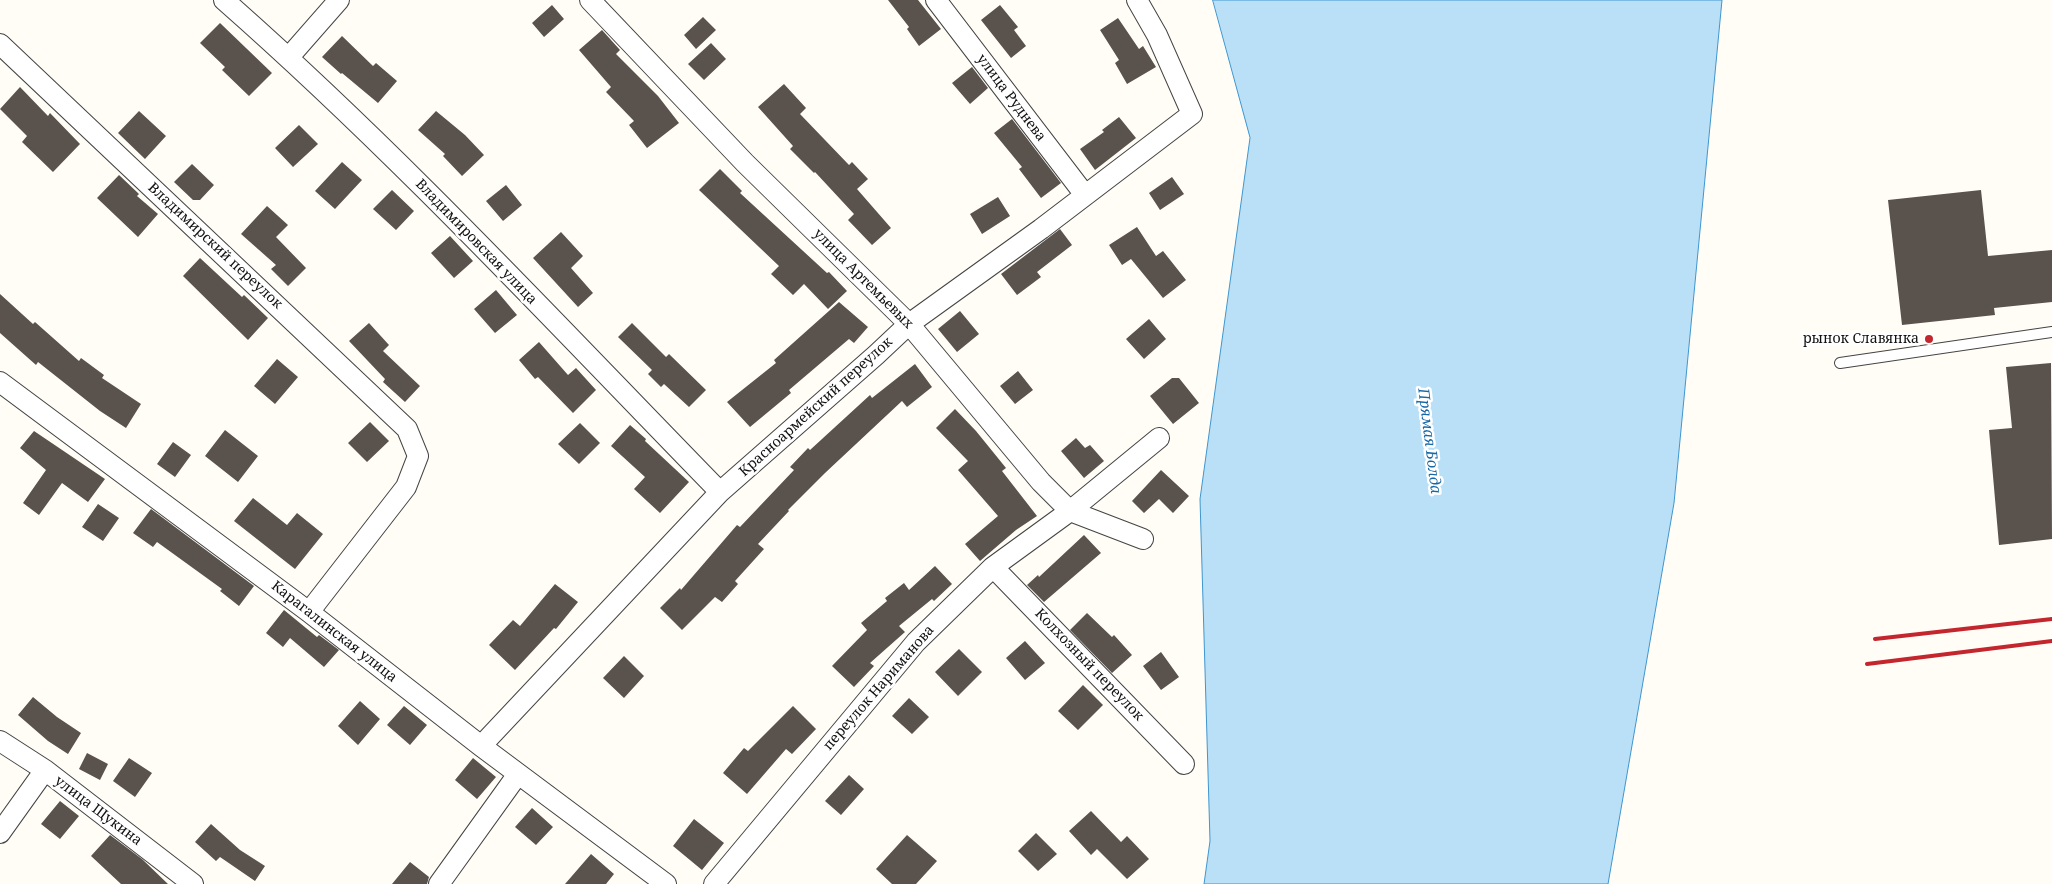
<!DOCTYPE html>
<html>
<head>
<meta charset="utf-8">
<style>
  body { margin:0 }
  canvas { display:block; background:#fffdf5 }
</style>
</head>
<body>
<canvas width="2052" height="884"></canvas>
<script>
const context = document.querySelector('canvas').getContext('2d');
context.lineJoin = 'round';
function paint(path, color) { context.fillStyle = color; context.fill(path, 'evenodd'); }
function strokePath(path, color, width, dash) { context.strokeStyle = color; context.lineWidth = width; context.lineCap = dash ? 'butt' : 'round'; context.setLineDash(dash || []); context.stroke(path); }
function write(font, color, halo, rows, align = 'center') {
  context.font = font + ' "Noto Serif",serif'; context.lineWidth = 5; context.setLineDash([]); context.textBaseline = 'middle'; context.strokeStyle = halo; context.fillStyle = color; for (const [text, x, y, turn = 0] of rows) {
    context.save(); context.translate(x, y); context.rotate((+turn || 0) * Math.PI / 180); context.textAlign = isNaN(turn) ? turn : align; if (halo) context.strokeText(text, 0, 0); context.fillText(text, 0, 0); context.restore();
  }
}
const water = new Path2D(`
  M1213,0h509l-48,503 -66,381h-404l6,-43 -10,-342 50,-361z`);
paint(water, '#b9e0f7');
strokePath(water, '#3f96cf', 1);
paint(new Path2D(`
  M888,0h30l23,29 -22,17 -12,-17 2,-2z
  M552,5l12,14 -20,18 -12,-14z
  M1000,5l18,22 -4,3 12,16 -15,12 -30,-38z
  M703,17l13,13 -20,19 -12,-14z
  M1118,18l21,31 4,-3 13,21 -29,17 -12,-21 4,-3 -19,-30z
  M220,23l52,50 -23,23 -27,-26 3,-3 -25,-24z
  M602,30l18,20 -4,4 42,42 21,27 -32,25 -18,-23 5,-4 -28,-29 5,-5 -32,-37z
  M342,36l31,30 3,-3 21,18 -19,22 -36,-30 -1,1 -19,-17z
  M711,43l15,16 -22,21 -16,-16z
  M972,67l16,21 -18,16 -18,-21z
  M784,84l22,24 -6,6 49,51 3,-3 16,17 -11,10 34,39 -19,17 -24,-25 6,-6 -39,-42 -1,1 -24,-24 3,-3 -35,-39z
  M20,87l28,29 2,-3 30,31 -27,28 -31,-30 5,-6 -27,-27z
  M139,111l27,25 -21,23 -27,-26z
  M436,111l29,24 19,20 -22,21 -19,-20 2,-2 -27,-24z
  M1119,117l17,21 -41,32 -15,-21 24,-17 -2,-2z
  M1012,119l49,64 -20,15 -22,-29 3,-2 -28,-34z
  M299,125l19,19 -25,23 -18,-19z
  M342,162l20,18 -27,29 -20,-18z
  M192,164l22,21 -14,15h-7l-19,-18z
  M720,169l22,22 -2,2 87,80 2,-1 18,19 -19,18 -24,-25 -11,11 -22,-21 8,-8 -80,-76z
  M119,175l20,19 -2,2 21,18 -20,23 -41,-39z
  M1172,177l12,17 -24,16 -11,-17z
  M506,185l16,20 -19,16 -17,-20z
  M392,190l22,21 -18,19 -23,-21z
  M1981,190l7,66 64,-6v52l-58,6 1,7 -93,10 -14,-125z
  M998,197l12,19 -28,18 -12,-20z
  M267,206l21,19 -12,12 30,31 -18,18 -17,-17 5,-4 -35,-31z
  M1137,227l19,29 7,-5 23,29 -23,18 -32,-39 -9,6 -13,-20z
  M1060,229l12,16 -35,27 4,5 -24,18 -16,-21z
  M561,232l22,24 -12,12 22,25 -15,14 -45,-49z
  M450,236l23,25 -19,17 -23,-25z
  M200,258l42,39 2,-2 24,23 -20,22 -65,-64z
  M496,290l21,25 -22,18 -21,-24z
  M0,294l33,30 2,-2 44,39 2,-3 23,17 -2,3 39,26 -15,24 -26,-17 -62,-49 -2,3 -36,-32z
  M839,302l29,25 -14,16 -5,-4 -60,51 2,3 -41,34 -23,-25 49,-39 -2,-3z
  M960,311l19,23 -22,18 -19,-23z
  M1149,319l17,20 -22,20 -18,-20z
  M369,323l20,22 -6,6 37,35 -15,16 -22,-20 2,-3 -36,-38z
  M632,323l34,34 3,-3 37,36 -17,17 -25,-23 -3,3 -13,-13 4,-4 -34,-33z
  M539,342l29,33 8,-7 20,22 -23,23 -35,-36 -3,2 -16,-19z
  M277,359l21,18 -23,27 -21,-18z
  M2051,363l1,176 -53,6 -10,-115 23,-2 -6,-61z
  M915,364l17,23 -25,20 -5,-6 -77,72 -37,37 1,1 -31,33 6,5 -29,32 3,3 -16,18 -7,-5 -33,33 -22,-22 20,-20 1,2 56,-65 3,2 54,-57 -4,-3 18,-19 2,2 60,-55 2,3z
  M1018,371l15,19 -18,14 -15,-18z
  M1172,378h7l20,25 -26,21 -23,-28z
  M955,409l21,22 30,37 -4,3 35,45 -21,14 -36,31 -15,-17 33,-28 -40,-46 10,-9 -32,-33z
  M370,422l19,19 -22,21 -19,-19z
  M580,423l20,20 -21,21 -21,-20z
  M630,425l16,14 -1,2 44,41 -29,31 -26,-24 11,-12 -34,-31z
  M225,430l33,26 -20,26 -33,-26z
  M34,431l71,48 -17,23 -26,-19 -23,32 -16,-12 23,-33 -26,-22z
  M1076,438l9,10 5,-3 14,16 -20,17 -23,-27z
  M173,442l18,13 -16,22 -18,-13z
  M1161,470l28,26 -16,17 -14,-14 -15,14 -12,-12z
  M253,498l34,27 10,-12 26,21 -28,35 -61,-48z
  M98,504l21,14 -16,23 -21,-14z
  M151,509l103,77 -15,20 -19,-15 2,-2 -65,-47 -4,5 -20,-14z
  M1084,535l17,18 -57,49 -17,-17 11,-10 1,2z
  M935,566l17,18 -18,17 -2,-2 -33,27 6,6 -35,31 4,3 -20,21 -22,-21 35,-36 -6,-7 26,-22 -2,-3 19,-15 5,7z
  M555,584l23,18 -22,27 -2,-1 -39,42 -26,-25 24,-25 7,6z
  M284,610l33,27 2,-2 20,15 -15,17 -34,-29 -7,9 -17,-14z
  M1087,613l25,24 2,-2 18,20 -20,18 -42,-43z
  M1025,641l20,22 -20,17 -19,-22z
  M959,649l23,23 -24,24 -23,-24z
  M1161,652l18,25 -18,13 -18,-24z
  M624,656l20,20 -20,22 -21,-20z
  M1083,685l20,20 -25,25 -20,-19z
  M33,697l24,20 24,16 -13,21 -20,-13 -30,-26z
  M909,698l20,19 -17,17 -20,-18z
  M360,701l20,18 -22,26 -20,-19z
  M404,706l23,19 -17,20 -23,-20z
  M793,706l23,23 -24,25 -6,-5 -39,45 -24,-21 21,-25 4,3z
  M87,753l21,11 -8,16 -21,-11z
  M129,758l23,15 -17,24 -22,-16z
  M473,758l23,19 -19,22 -22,-19z
  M849,775l15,14 -23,26 -16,-14z
  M60,801l19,15 -19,23 -19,-15z
  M532,808l21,19 -17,18 -21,-18z
  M1091,811l30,31 6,-6 22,23 -22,20 -30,-30 -6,6 -22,-24z
  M694,819l30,24 -22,27 -29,-24z
  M211,824l29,26 25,16 -10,15 -35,-24 -4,4 -21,-19z
  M1036,833l21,21 -19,17 -20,-20z
  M110,835l32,24 26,25h-47l-30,-28z
  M907,835l30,26 -21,23h-24l-16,-15z
  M591,854l23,20 -8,10h-41z
  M410,862l19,15 -2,7h-35z`), '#5a524d');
const service = new Path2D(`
  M1840,363l212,-31`);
const minor = new Path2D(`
  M224,0c175,154 333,325 496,492
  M590,0l155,163 164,161 132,158 29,29 73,28
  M936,0l149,195
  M0,44l407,385 11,27 -12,31 -97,125
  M289,57l50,-57
  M0,382l309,230 172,134 185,138
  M993,567l191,197
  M0,741l45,29 148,114
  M481,746l239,-254 156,-137 33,-31 132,-95 151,-115 -35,-79 -20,-35
  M0,833l45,-63
  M439,884l79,-110
  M714,884l202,-242 77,-75 77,-56 89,-73`);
strokePath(service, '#444', 12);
strokePath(minor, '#444', 22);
strokePath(service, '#fff', 10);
strokePath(minor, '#fff', 20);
strokePath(new Path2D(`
  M1875,639l177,-20
  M1867,664l185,-23`), '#c4262e', 4);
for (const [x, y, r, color] of [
  [1929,339,5,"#c4262e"]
]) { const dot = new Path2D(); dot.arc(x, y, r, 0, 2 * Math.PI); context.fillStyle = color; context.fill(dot); strokePath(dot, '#fff', 2); }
write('14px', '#111', '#fff', [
  ["улица Руднева",1011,98,53],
  ["Владимировская улица",476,242,46],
  ["Владимирский переулок",215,246,43],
  ["улица Артемьевых",863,279,45],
  ["Красноармейский переулок",816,407,-42],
  ["Карагалинская улица",334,632,38],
  ["Колхозный переулок",1089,665,46],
  ["переулок Нариманова",879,688,-49],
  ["улица Щукина",98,811,37]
]);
write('14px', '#111', '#fff', [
  ["рынок Славянка",1919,339]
], 'right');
write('italic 15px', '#1768a6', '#fff', [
  ["Прямая Болда",1429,441,83]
]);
</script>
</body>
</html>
